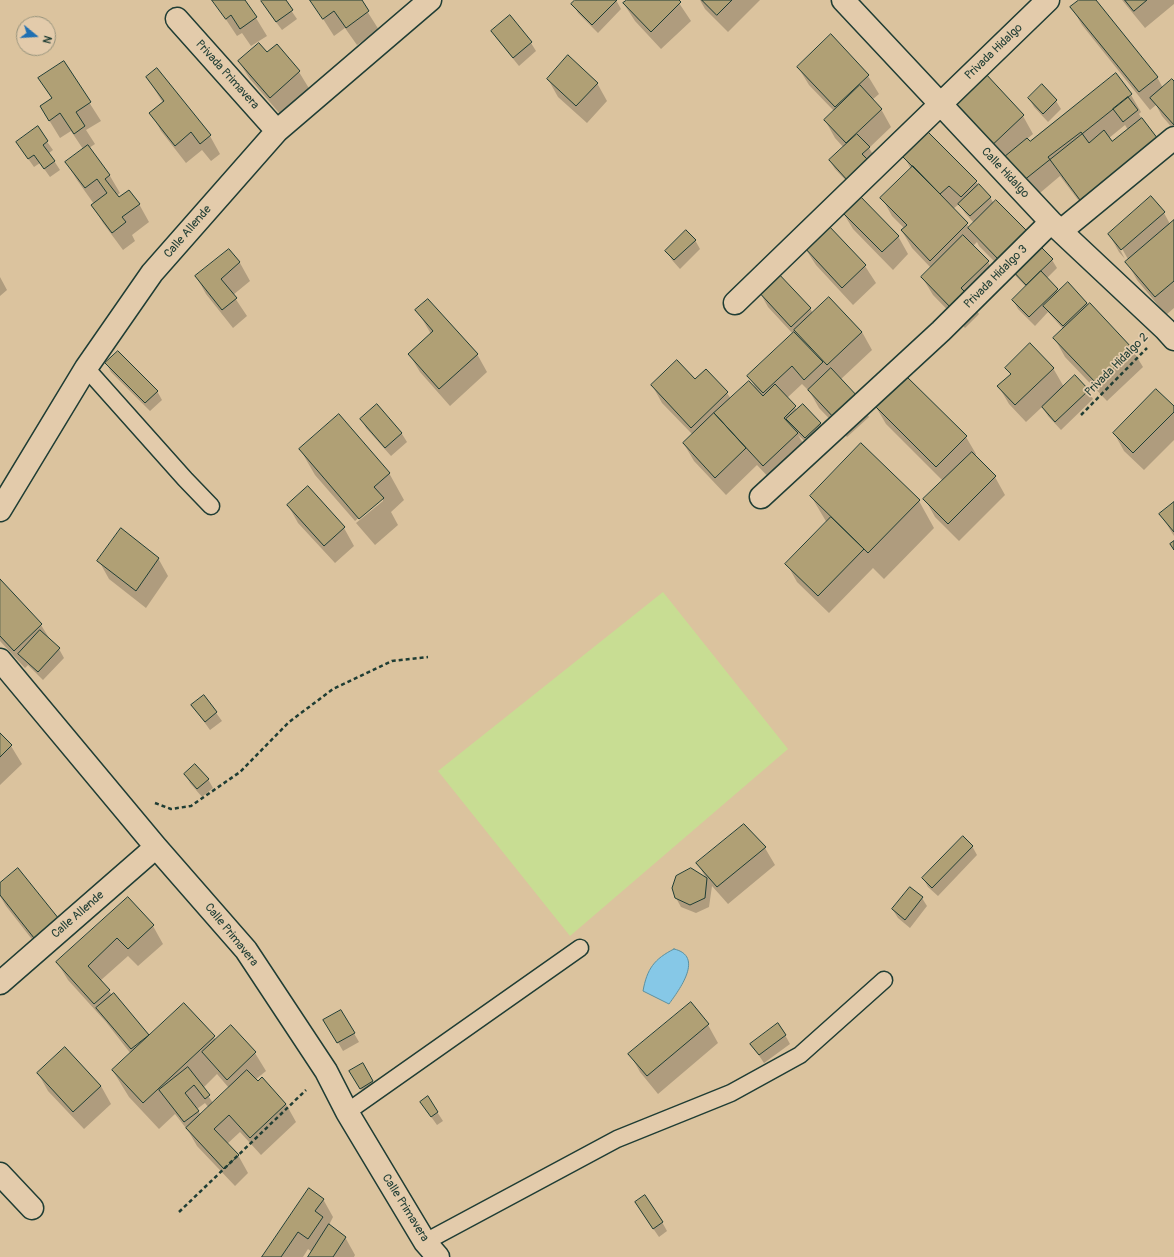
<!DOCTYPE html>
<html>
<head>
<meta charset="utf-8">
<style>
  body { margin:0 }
  #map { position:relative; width:1174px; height:1257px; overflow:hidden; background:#dbc39e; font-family:Pangolin,sans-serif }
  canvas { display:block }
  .north { position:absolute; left:16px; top:16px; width:40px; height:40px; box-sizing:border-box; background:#e3cbab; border:1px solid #95927b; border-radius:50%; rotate:108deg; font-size:11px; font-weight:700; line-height:16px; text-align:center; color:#1f3d34 }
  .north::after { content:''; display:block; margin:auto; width:14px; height:18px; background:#1f6fb2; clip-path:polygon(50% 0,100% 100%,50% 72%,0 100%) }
</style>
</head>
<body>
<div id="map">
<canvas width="1174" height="1257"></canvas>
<div class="north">N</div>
</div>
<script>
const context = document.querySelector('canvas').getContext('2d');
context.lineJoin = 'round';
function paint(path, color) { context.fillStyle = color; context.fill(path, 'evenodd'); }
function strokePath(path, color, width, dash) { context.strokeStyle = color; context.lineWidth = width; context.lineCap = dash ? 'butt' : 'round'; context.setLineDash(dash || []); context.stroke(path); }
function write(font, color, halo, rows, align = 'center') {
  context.font = font + ' Pangolin,sans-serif'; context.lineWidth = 3.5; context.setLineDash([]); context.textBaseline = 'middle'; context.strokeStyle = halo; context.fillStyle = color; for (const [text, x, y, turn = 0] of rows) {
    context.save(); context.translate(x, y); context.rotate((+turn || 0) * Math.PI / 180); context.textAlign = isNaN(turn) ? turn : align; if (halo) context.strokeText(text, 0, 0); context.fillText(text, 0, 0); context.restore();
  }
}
paint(new Path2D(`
  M663,592l125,157 -218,187 -132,-165z`), '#c8dd93');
const water = new Path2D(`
  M674,949c31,7 5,41 -5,55l-26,-13c4,-22 11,-32 31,-42z`);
paint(water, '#86c8e7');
strokePath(water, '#5d909f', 1);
paint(new Path2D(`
  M213,0h30l13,18 11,18 -16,10 -9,-13 -5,3z
  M264,0h20l13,19 -15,11 -15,-20z
  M311,0h49l19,30 -22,15 -12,-17 -11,8z
  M576,0h40l5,9 -23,24 -20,-20 -5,-9z
  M628,0h49l14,21 -30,28 -26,-28 -11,-17z
  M700,0h60l-32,32 -23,-23z
  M1081,0h13l63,77 6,11 11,-5v47l-12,-14 -6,-11 -6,5 -68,-85 -10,-17z
  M1122,0h52v4l-29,24z
  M509,16l22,27 5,8 -17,15 -22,-27 -5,-8z
  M831,36l37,40 11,18 -7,6 9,9 10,18 -22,21 5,8 -20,33 -19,-20 -5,-8 14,-13 -9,-10 -10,-18 9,-9 -25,-26 -11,-18z
  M277,45l22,27 11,18 -29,25 -31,-36 -11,-17 28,-8z
  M64,63l37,58 -15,9 9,14 -6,4 21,28 10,17 -4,3 2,3 21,5 10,18 -17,13 3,6 -12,9 -20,-27 -11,-18 2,-1 -17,-24 -11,-18 17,-13 -12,-18 -11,7 -19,-31 11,-8 -12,-20z
  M157,70l53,66 10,18 -9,7 -9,-11 -16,13 -25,-32 -10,-18 12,-10 -16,-26z
  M548,79l49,4 10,18 -20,22 -29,-26z
  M1131,95l10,17 -2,2 3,5 -51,98 -31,-41 -26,22 -74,-72 63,-10 10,18 -6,5 3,4zM1125,125l3,5 -16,12 -3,-4z
  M1029,98l27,3 5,8 -13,13 -14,-15z
  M37,128l16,22 -4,3 11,17 -10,7 -10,-14 -6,4 -17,-24z
  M926,131l50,51 14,15 4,7 58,56 5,8 -11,11 13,14 28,10 45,46 11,18 -36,34 -42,-44 -10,-18 9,-9 -16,-18 -13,14 -17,-17 -5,-9 13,-13 -11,-12 -4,3 -32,-32 -2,-4 -4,4 15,16 10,18 -25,25 6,9 -14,14 -32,-33 -11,-18 9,-9 -19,-20 -10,-17 2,-3 -12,-12 -10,-18 29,-29 -8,-14zM959,204l6,9 9,10 -4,5 -17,-19z
  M1151,198l13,15 6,11 4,-3v87l-8,7 -29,-35 -10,-18 2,-1 -9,-16 -2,1 7,13 -6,-7 -10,-18z
  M842,211l56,25 10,18 -15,16 -40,-41z
  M695,240l5,9 -20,20 -8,-9 -5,-9z
  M805,248l60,18 11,17 -23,22 -37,-40z
  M229,250l11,13 10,18 -17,14 14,21 -14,12 -27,-34 -10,-18z
  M0,277l7,13 -7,6z
  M758,289l52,19 3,6 16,-16 33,34 10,18 -32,30 18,19 11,18 -22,20 -28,-29 -9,-16 -8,-8 -15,14 10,12 23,13 5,9 -15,14 -12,-11 10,16 -34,32 -17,-18 -31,30 -32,-34 -10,-17 9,-9 -31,-32 -10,-18 43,-4 11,-11 21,23 4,6 24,-12 -6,-11 44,-42 -25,-27z
  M417,310l60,44 10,18 -37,34 -30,-34 -11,-18 22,-20z
  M106,363l51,28 5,9 -12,11 -39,-39z
  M1006,368h47l11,19 24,3 5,9 -32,31 -13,-14 -6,-9 -16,15 -17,-18 -10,-17 12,-12z
  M377,405l25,29 5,8 -16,14 -25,-28 -5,-9z
  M876,407l90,30 10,17 -1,2 20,21 10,18 -46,46 -24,-24 -10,-18 18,-18 -57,-57z
  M1174,408v32l-30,30 -20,-19 -10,-18z
  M300,449l89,24 15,27 -13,12 7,13 -23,20 -19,-22 27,-22v-3l-28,23 -40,-46z
  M811,496l108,5 15,27 -50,51 -11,-11 -44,45 -32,-31 -10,-18 40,-41z
  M1174,503v33l-13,-21z
  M288,505l56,23 10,18 -19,17 -37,-40z
  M158,558l10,18 -22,32 -37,-29 -10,-18z
  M0,580l41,45 10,16 8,8 5,9 -21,22 -15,-15 -3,3 -25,-27z
  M204,696l18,25 -12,9 -18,-25z
  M0,734l11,12 11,18 -22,21z
  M185,774l23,5 5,9 -11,9 -12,-14z
  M972,846l5,9 -39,41 -10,-9 -5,-9z
  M765,848l10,17 -47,39 -16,-18 -3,21 -13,6 -15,-6 -5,-9 30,-20 -9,-15z
  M0,884l58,35 -13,37 -39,-50 -6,-10z
  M127,898l26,28 10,18 -25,22 -10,-10 -28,25 49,56h65l2,4 15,-14 24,26 11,18 -11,9 31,24 10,18 -35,33 -21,-23 -13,12 11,11 10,18 -13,13 -38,-40 -8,-14 -14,-18 -16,15 -30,-32 -16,-26 18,-17 -25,-32 -38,-42 -11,-18zM217,1074l12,14 -16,15 -10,-15zM205,1103l4,5 -8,7 -4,-6z
  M922,898l5,8 -17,22 -12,-10 -5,-8z
  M691,1004l17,21 10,18 -60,51 -18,-22 -10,-18z
  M341,1011l18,31 -16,9 -18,-31z
  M785,1035l5,9 -26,19 -12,-18z
  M362,1064l16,26 -12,7 -15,-25z
  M38,1073l63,13 10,18 -27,25 -36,-38z
  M428,1098l15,23 -6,4 -10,-14z
  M323,1199l10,18 -4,8 16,12 10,18 -1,2h-45l3,-5 -4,-3 -5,8h-40z
  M641,1211l21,11 5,9 -8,6z`), '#0003');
const building = new Path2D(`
  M212,0h33l12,17 -17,12 -9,-14 -5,4z
  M262,0h24l7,10 -17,12 -15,-21z
  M310,0h52l7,11 -23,17 -12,-17 -11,8z
  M575,0h42l-25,25 -21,-21z
  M627,0h52l2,2 -30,30 -28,-29z
  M702,0h30l-15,15z
  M1079,0h17l62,77 -19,15 -69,-85z
  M1125,0h22l-13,11z
  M510,15l22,27 -19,16 -22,-27z
  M831,34l38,41 -34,32 -38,-40z
  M259,43l8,9 10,-8 23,27 -30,27 -32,-37z
  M568,55l30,28 -22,23 -29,-27z
  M64,61l27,41 -15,10 9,14 -11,8 -14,-21 -11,8 -9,-15 12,-8 -14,-20z
  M157,68l54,67 -11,9 -9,-12 -16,14 -26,-33 15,-12 -18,-24z
  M985,73l39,42 -37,35 -39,-42z
  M1116,73l16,21 -109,87 -19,-24 23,-19 3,3z
  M1172,79l2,2v44l-24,-27z
  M1042,84l15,16 -14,14 -15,-16z
  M860,85l22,24 -36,34 -22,-23z
  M1128,97l10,13 -15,12 -10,-13z
  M1142,118l16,21 -78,61 -32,-43 33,-25 8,11 15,-13 8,11z
  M38,126l10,15 -5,4 12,16 -11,8 -10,-14 -6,4 -12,-17z
  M926,130l51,51 -16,16 -12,-11 -9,8 -39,-39z
  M857,134l13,13 -8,7 7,7 -21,20 -19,-21z
  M88,145l22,30 -5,4 14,18 10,-7 11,14 -18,13 4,5 -14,11 -21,-28 16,-12 -10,-14 -12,9 -20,-26z
  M913,166l55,57 -38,38 -29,-31 6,-5 -27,-27z
  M979,184l12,13 -21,19 -12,-12z
  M858,194l41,42 -17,16 -41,-41z
  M1151,196l14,16 -44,38 -13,-16z
  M996,200l33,33 -29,28 -32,-33z
  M1174,220v61l-19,16 -30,-35z
  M828,225l38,40 -24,23 -38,-41z
  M686,230l10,10 -22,20 -9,-9z
  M963,235l26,26 -28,27 8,8 -15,15 -33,-34z
  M1036,242l17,17 -27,26 -16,-17z
  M229,249l11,13 -19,17 16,19 -15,12 -27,-34z
  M776,271l35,37 -20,19 -35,-38z
  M1041,271l17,18 -29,28 -17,-17z
  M1068,282l19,21 -24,23 -20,-20z
  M829,297l33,35 -35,33 -33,-35z
  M428,299l50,55 -39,35 -31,-35 25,-23 -18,-21z
  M1090,303l43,46 -36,35 -44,-46z
  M794,332l29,30 -19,18 -12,-14 -29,27 -16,-17z
  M1030,343l24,25 -39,37 -18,-19 14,-12 -6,-6z
  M118,351l40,40 -13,12 -40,-40z
  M677,360l18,19 11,-10 22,23 -37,36 -40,-43z
  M831,368l28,30 -23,22 -28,-30z
  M905,375l62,61 -31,31 -61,-61z
  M1075,375l14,15 -34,32 -13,-15z
  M749,381l14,15 12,-12 21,22 -12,12 14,15 -35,33 -49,-53z
  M1156,389l18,17v6l-41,41 -20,-20z
  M377,404l25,29 -17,15 -25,-29z
  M803,404l18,19 -16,15 -19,-19z
  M714,413l32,35 -31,30 -32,-35z
  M339,414l51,59 -16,14 10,11 -25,21 -60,-70z
  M861,443l59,57 -52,53 -58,-57z
  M972,452l24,24 -48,48 -25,-25z
  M308,486l37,41 -21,19 -37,-41z
  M1174,502v30l-15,-18z
  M831,517l33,32 -46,47 -33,-32z
  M121,528l38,30 -23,33 -39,-30z
  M1174,541v9l-4,-6z
  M0,579l42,45 -28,27 -14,-15z
  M40,630l20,18 -22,24 -20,-18z
  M204,695l13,17 -12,10 -14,-17z
  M0,733l12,12 -12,12z
  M195,764l14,15 -12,10 -13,-15z
  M744,824l22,23 -49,40 -21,-24z
  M963,836l10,10 -41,42 -10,-10z
  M18,868l41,51 -25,19 -34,-43v-12z
  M691,868l16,10 -2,20 -15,7 -15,-7 -3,-10 4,-12z
  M910,887l13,10 -18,23 -13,-11z
  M128,897l26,28 -26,24 -11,-11 -29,28 22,24 -16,14 -38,-42z
  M114,993l35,42 -18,14 -35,-41z
  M691,1002l18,22 -62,52 -19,-22z
  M184,1003l31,33 -72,67 -31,-33z
  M341,1010l14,23 -18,10 -14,-23z
  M778,1023l8,12 -27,20 -9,-11z
  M231,1025l25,27 -29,28 -25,-28z
  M65,1047l36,39 -28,26 -36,-39z
  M363,1063l10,18 -13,8 -11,-18z
  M188,1067l22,28 -5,4 -11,-14 -9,8 14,18 -15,11 -25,-32z
  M247,1070l11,11 4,-4 24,27 -36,34 -21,-23 -15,14 25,26 -15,14 -38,-41z
  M428,1096l10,16 -7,5 -11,-15z
  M309,1188l15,11 -9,12 8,6 -15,22 -10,-7 -17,25h-19z
  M645,1195l18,27 -10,7 -18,-27z
  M329,1224l17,13 -13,20h-25z`);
paint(building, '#b0a075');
strokePath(building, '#1f3d34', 1);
const service = new Path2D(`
  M86,368l99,111 26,27
  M347,1112l233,-164
  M425,1242l192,-103 114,-46 69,-38 84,-75`);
const minor = new Path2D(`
  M843,0l208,222 114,107 9,10
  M177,19l100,112
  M1061,231l113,-93
  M735,303l313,-303
  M761,497l180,-166 110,-109
  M0,510l86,-142 66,-95 125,-142 153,-131
  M0,660l156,187 90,103 80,121 21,41 78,130 13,15
  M0,983l156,-136
  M0,1174l32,34`);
strokePath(service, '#1f3d34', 19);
strokePath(minor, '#1f3d34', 25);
strokePath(new Path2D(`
  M1081,415l66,-67
  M155,803l16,6 20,-3 49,-34 49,-50 44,-33 59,-28 36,-4
  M179,1212l127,-122`), '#1f3d34', 2.5, [4, 3]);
strokePath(service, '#e3cbab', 16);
strokePath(minor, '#e3cbab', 22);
write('12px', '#1f3d34', '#e3cbab', [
  ["Privada Hidalgo",994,52,-44],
  ["Privada Primavera",227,75,48],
  ["Calle Hidalgo",1005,173,47],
  ["Calle Allende",188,232,-49],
  ["Privada Hidalgo 3",996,277,-45],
  ["Privada Hidalgo 2",1117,365,-45],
  ["Calle Allende",78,915,-41],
  ["Calle Primavera",231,935,51],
  ["Calle Primavera",405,1208,58]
]);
</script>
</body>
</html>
